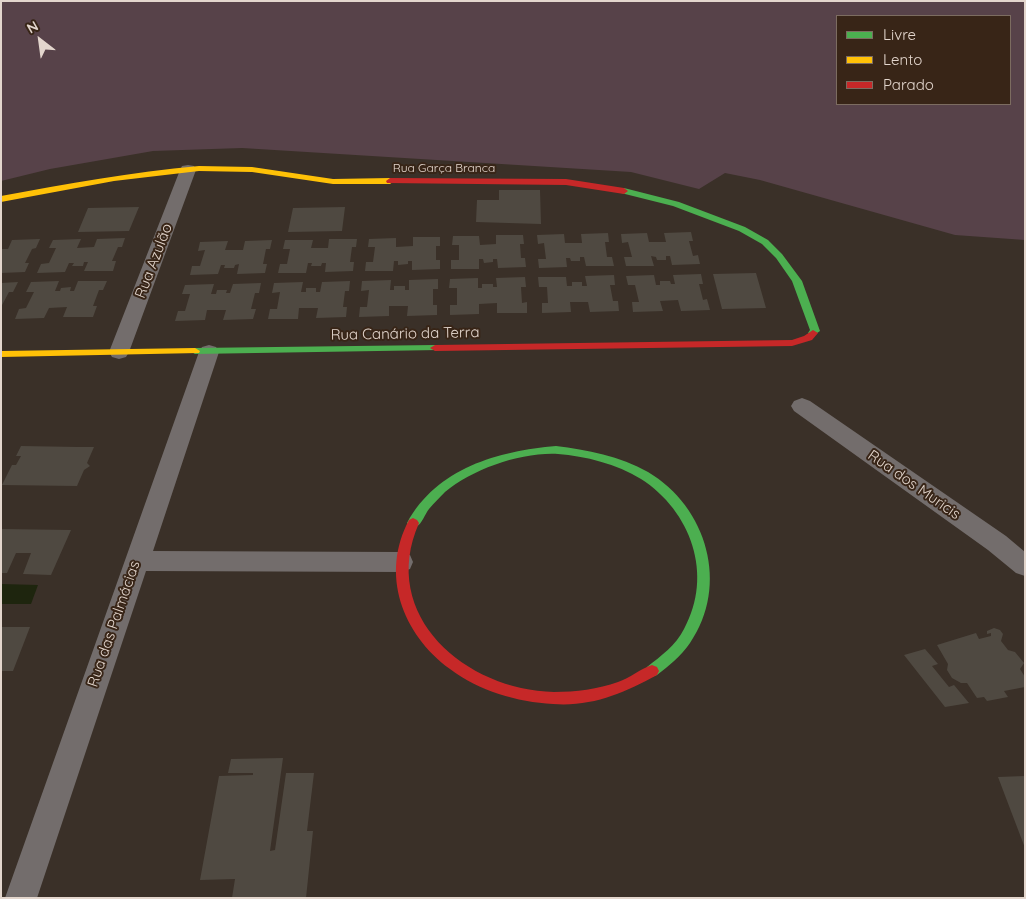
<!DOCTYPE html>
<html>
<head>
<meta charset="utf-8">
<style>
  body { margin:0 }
  #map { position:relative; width:1026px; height:899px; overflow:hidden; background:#3a3028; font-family:Quicksand,sans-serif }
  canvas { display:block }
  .frame { position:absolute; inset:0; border:2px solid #e3d6cd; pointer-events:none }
  .legend { position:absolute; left:836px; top:15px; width:175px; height:90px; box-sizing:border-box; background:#382517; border:1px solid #7c6c60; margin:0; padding:6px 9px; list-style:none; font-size:15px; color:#e3d6cd }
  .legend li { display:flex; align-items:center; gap:10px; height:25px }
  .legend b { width:25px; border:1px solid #7c6c60 }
  .north { position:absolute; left:15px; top:15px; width:50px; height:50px; -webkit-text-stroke:4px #382517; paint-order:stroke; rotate:330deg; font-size:14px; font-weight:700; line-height:20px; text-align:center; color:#e3d6cd }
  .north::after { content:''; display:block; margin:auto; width:18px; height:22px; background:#e3d6cd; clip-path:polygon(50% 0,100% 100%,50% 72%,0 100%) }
</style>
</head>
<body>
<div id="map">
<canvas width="1026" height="899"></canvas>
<div class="frame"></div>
<ul class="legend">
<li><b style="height:6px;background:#4caf50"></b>Livre</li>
<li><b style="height:6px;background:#ffc107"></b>Lento</li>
<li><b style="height:6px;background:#c62828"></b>Parado</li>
</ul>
<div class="north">N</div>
</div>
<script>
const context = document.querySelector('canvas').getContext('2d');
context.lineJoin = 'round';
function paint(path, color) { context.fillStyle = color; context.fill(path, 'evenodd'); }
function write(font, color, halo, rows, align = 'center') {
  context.font = font + ' Quicksand,sans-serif'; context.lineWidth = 4; context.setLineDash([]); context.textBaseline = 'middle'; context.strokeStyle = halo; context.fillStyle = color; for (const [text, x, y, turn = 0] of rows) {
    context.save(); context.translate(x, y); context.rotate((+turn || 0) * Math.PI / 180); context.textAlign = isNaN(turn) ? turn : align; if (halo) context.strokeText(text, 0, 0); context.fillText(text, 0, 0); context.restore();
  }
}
paint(new Path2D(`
  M1,1h1024v239l-70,-5 -195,-55 -35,-7 -26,16 -68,-17 -389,-24 -89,3 -103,18 -49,12zM837,16h173v88h-173z`), '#574249');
paint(new Path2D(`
  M1,584l37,1 -7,19h-30z`), '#1e250e');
paint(new Path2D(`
  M499,190h41l1,34 -65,-2 1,-22h22z
  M139,207l-10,24 -51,1 10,-24z
  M345,207l-3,24 -54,1 5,-24z
  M691,232l2,9h-4l4,15 5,-1 2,9 -28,1 -2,-9h-4v4h-9l-1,-3 -5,-1 3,10h-28l-2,-9h8l-4,-15 -6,1 -1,-9 26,-1 2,9h17l-2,-9z
  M608,233l1,9h-4l2,15h5l2,9h-28l-2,-9h-4v4h-9l-1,-3h-4l1,9 -28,1 -1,-9h8l-2,-16 -6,1 -1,-9 27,-1 1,9h17l-1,-9z
  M496,235h27l1,9h-4l1,14h4l1,9 -28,1 -1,-9h-4v3l-9,1 -1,-4h-4v10h-28v-9h8v-15h-7l1,-9h26l1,9 16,-1z
  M413,237h27v9h-4v14h4v9l-28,1v-9h-4v3l-10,1v-4h-4l-1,10h-28l1,-9h7l2,-15h-7l1,-8 27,-1v9l17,-1z
  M125,238l-3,9h-4l-6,14h4l-3,10h-29l4,-9h-4l-1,4h-11l2,-3h-5l-4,9 -28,1 4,-9 8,-1 7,-15h-7l4,-8 28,-1 -4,9 17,-1 3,-8z
  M40,239l-4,9 -4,1 -7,14h4l-4,9 -24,1v-24h7l4,-9z
  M329,239h28l-1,8h-4l-2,15h4l-1,9 -28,1 1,-9h-4l-1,3h-10l1,-3h-4l-2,10h-28l2,-9h7l3,-15h-7l2,-9h28l-2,8h17z
  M272,240l-2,9h-4l-3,15h4l-2,9 -28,1 2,-10 -4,1 -1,3h-10l1,-3h-4l-3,9 -28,1 2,-9h8l5,-16 -7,1 2,-9 28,-1 -3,9h18l2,-9z
  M756,273l10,35 -44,1 -9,-35z
  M701,274l2,10h-4l4,16 4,-1 3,11 -29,1 -3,-11 -18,1 3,10 -30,1 -1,-10h7l-4,-17h-7l-2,-9 28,-1 2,10h4v-4h10l1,3h4l-2,-9z
  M614,275l1,10h-5l3,16h5l1,10 -29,1 -2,-10h-18l1,10 -29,1v-10h6l-1,-16h-8l-1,-10h28l1,9h5v-4h10v4h5l-2,-10z
  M525,277l1,10h-5l1,16 5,-1v11h-30v-10l-18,1v10l-29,1v-10h7v-17h-8l1,-9 28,-1v10h4v-4h11v3h4l-1,-9z
  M438,279v10h-5v16h4v10l-30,1 1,-10h-19v10l-30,1 1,-10h7l2,-17 -8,1 1,-10 29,-1 -1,10h4v-4h11v4h4v-10z
  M59,281l-4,10h5l1,-3 10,-1 -1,4h4l4,-10h29l-4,9h-4l-6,16h4l-4,11h-30l4,-10 -18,1 -5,10 -29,1 4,-10 7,-1 8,-16h-8l5,-10z
  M350,281l-1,10h-4l-2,16h4l-1,10 -30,1 2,-10h-19l-1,11h-30l2,-10h7l3,-17 -8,1 2,-10 29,-1 -2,10h5v-4h10v4h4l2,-10z
  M18,282l-5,10h-4l-8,15v-24z
  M261,283l-2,10h-4l-4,16h5l-3,10 -30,1 3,-10h-19l-2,10 -30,1 3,-10h7l5,-17h-8l3,-9 29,-1 -3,10h5l1,-4h10l-1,3h4l3,-9z
  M21,446l57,1h16l-7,16 3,3 -6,4 -7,16 -75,-1 10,-20h4l5,-9h-5z
  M1,529l70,1 -20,45 -28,-1 8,-21h-15l-9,20h-6z
  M1,627h29l-17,44h-12z
  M994,628l6,2 3,4 -2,7 7,9 7,2 9,11 -4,6 5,8v10l-21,4 4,6 -21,4 -3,-4 -7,1 -10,-15h-6l-9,-5 -5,-8 1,-6 -11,-19 39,-12 3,6 12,-3v-3l-4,1v-3z
  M925,649l13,15 -6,2 17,21 5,-2 15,18 -24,4 -41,-52z
  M283,758l-13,93 5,-1 11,-77h28l-7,58h6l-7,67h-74l3,-19 -35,1 19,-104 34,-1v-2h-25l3,-14z
  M1025,776v72l-27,-71z`), '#4f4941');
paint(new Path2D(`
  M188,165l6,1 2,4 -67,182 -3,5 -7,2 -7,-2 -3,-5 71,-182 2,-4z
  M209,345l7,2 3,5 -66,199 248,1 9,3 3,7 -3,7 -9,3 -255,-1 -109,327h-32l194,-546 3,-5z
  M802,398l8,3 196,135 19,16v24l-9,-3 -28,-23 -194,-139 -3,-5 3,-5z`), '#736d6c');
paint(new Path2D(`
  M624,188l55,14 66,25 23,13 14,14 20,27 18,50 -7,5 -5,-3 2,-3 -18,-49 -16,-23 -14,-14 -23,-13 -66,-25 -52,-13v-4z
  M435,345l5,3 -1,2 -244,4 -5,-3 5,-3z
  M556,446c31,4 64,10 92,26 59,35 82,113 42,171 -9,13 -21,23 -33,32l-5,2 -5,-2 -2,-4 2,-4c14,-11 29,-22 37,-38 30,-54 7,-118 -43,-150 -24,-15 -56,-23 -83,-25 -37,-2 -85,15 -113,38 -5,5 -11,11 -16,17 -4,5 -7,15 -13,18 -3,1 -4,0 -7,-1l-2,-3c30,-55 91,-72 149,-77z`), '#4caf50');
paint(new Path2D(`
  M199,166l53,1 81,12 57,-1 4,3 -4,3h-57l-81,-12 -53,-1 -85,10 -113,21v-6c66,-12 131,-24 198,-30z
  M195,348l5,3 -1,2 -198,4v-6z`), '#ffc107');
paint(new Path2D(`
  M390,178l176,1 58,9 4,3 -4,3 -58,-9 -179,-2 -1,-2z
  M813,330l5,3 -6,7 -20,6 -357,5 -5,-3 5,-3 357,-5 12,-4z
  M413,518l4,2 2,3c-41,93 47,167 135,169 22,0 44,-3 64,-10 12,-4 22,-13 34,-17l5,2 2,4 -2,4c-33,18 -65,32 -104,29 -36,-2 -74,-13 -103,-35 -48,-35 -70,-95 -41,-149z`), '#c62828');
write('12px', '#e3d6cd', '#382517', [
  ["Rua Garça Branca",444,168]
]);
write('15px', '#e3d6cd', '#382517', [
  ["Rua Azulão",154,261,-69],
  ["Rua Canário da Terra",405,334,-1],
  ["Rua dos Muricis",914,485,35],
  ["Rua das Palmácias",114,624,-71]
]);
</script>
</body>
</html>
